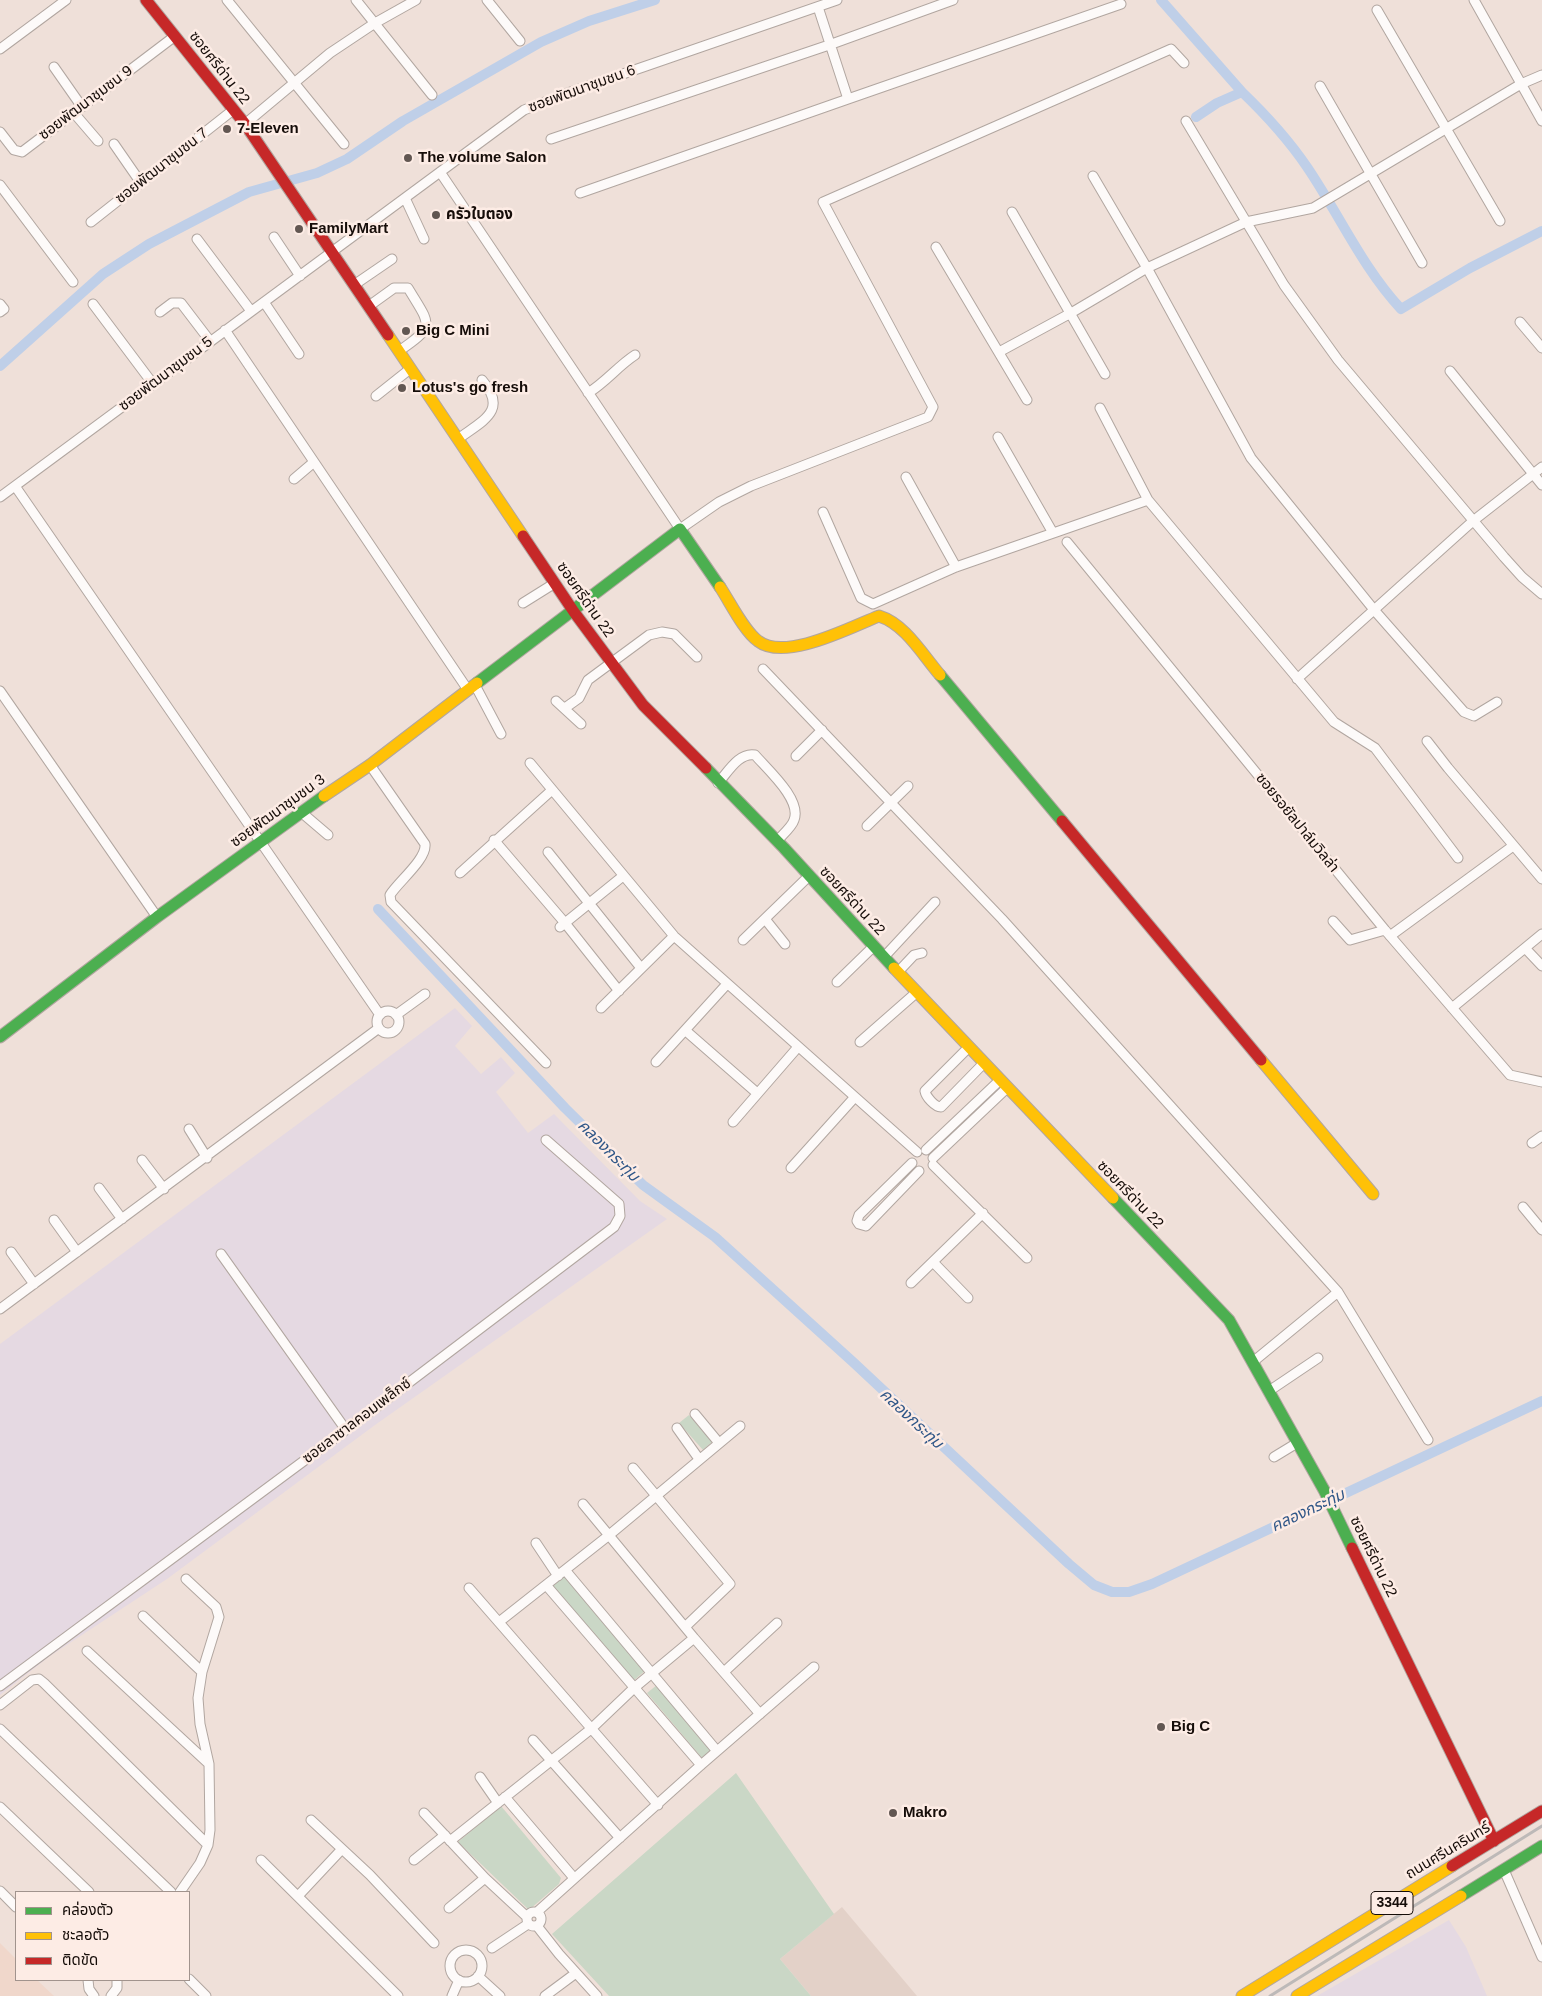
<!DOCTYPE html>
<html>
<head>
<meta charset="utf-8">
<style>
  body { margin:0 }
  #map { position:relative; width:1542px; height:1996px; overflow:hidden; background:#efe0d9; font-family:Helvetica,"Noto Sans Thai",sans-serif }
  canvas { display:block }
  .legend { position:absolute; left:15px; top:1891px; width:175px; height:90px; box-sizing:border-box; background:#fdece5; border:1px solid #a1938d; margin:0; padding:6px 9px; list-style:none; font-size:15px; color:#160d09 }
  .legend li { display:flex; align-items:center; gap:10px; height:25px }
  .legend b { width:25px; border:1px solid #a1938d }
</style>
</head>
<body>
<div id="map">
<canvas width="1542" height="1996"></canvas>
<ul class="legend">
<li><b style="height:6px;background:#4caf50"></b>คล่องตัว</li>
<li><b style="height:6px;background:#ffc107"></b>ชะลอตัว</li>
<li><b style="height:6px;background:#c62828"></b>ติดขัด</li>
</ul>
</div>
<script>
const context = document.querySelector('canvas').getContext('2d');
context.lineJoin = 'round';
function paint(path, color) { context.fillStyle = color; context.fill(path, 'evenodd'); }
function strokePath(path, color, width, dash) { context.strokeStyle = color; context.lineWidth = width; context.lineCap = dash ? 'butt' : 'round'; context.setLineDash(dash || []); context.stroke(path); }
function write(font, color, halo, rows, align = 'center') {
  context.font = font + ' Helvetica,"Noto Sans Thai",sans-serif'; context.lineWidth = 5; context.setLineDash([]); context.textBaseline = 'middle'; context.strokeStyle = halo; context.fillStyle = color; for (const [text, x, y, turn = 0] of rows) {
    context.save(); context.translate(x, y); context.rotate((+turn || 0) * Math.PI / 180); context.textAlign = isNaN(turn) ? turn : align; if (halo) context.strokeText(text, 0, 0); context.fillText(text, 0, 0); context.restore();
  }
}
paint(new Path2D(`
  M842,1907l75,89h-106l-31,-37z`), '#e3d1c8');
paint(new Path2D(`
  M455,1008l17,18 -17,20 26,28 20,-17 14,16 -19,19 32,41 26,-19 86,87 27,18 -292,206 -208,154 -117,77 -50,39v-351z
  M1449,1920l17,27 21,49h-170z`), '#e5d9e2');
paint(new Path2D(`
  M0,1943l16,16v21h21l17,16h-54z`), '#f0d7cb');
paint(new Path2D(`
  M689,1415l23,27 -9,8 -24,-27z
  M564,1576l82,94 -13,11 -81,-94z
  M657,1685l55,65 -10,8 -55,-65z
  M736,1773l98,141 -54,45 31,37h-202l-57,-62z
  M501,1806l60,72 -2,6 -30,26 -71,-68z`), '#cad7c6');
strokePath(new Path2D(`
  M1161,0l81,92
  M1196,117l21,-14 25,-11c24,23 46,47 65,75 32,47 55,100 94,142l69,-41 72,-37
  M0,366l103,-92 46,-30 100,-52 68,-19 30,-14 56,-38 138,-79 48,-21 66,-21
  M378,909l187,199 78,77 72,52 138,125 216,202 25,21 18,7h17l23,-8 390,-183`), '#bfcfe8', 10);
const street = new Path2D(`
  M227,0l117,144
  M356,0l76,95
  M487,0l33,41
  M1474,0l68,121
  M818,7l30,92 273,-95
  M1377,10l123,211
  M0,49l66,-49
  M54,67l28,40
  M1320,86l102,177
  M74,113l24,28
  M1186,121l98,164 54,75 166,197 18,20 20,17
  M245,124l85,-71 45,-30 41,-23
  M0,132l14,18 8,2 153,-116
  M551,139l278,-94 124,-45
  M114,144l27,39
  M440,172l240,357 39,-27 32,-16 177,-69 5,-10 -110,-205 348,-153 13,14
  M1093,176l54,92 104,190 124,153 89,101 10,4 23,-14
  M0,185l73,97
  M580,193l268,-94
  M405,198l19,41
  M1012,212l93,162
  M91,222l142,-112
  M274,237l26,39
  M197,239l54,72
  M936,247l91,153
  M354,285l38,-26
  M264,302l35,52
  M0,304l4,5 -4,3
  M93,304l60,80
  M369,306l25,-18h14c22,37 29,37 -9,63
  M160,312l12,-9h9l29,38
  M1520,322l22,26
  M225,330l243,360
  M999,352l72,-39 76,-45 99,-46 67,-14 208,-124 21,-9
  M1450,371l92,114
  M588,393c18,-11 30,-27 47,-38
  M376,396l34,-27
  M1100,408l48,92 186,222 41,26 83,110
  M998,437l55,96
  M458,439c24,-18 51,-28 24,-59
  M906,477l50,90
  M294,479l20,-17
  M15,486l365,529
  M0,497l524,-387 41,-16 272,-94
  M823,512l38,86 12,6 83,-37 192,-67
  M1067,542l318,388 125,145 32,7
  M523,603l32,-20
  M763,669l239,250 336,373 90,148
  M1297,679l176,-158 69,-54
  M475,685l26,49
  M0,691l157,226
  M556,701l25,23
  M565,708l14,-10 9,-18 61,-45 13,-3 12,2 23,23
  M1427,741l21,27 94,111
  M796,756l26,-26
  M530,763l144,173 243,216
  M370,765l55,79c2,15 -27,38 -35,51l1,7 155,161
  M718,783c10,-11 21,-31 37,-28 13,15 47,45 39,65 -2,7 -12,15 -17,21
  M301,812l27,23
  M867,826l41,-40
  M494,840l71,83 54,68
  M548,852l93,116
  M460,873l92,-83
  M765,919l20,25
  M1333,921l17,19 35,-10
  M560,927l63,-51
  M1390,936l123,-90
  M743,940l66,-64
  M1525,948l17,18
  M884,957l51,-55
  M898,972l16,-17 8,-2
  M837,982l37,-36
  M601,1008l73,-72
  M1452,1008l90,-74
  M377 1022a11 11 0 1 1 22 0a11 11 0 1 1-22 0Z
  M396,1015l29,-21
  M686,1031l71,62
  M860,1042l57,-50
  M969,1047l-44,44c1,6 10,16 16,16l43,-44
  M656,1062l71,-78
  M733,1122l65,-75
  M189,1129l18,29
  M1532,1143l10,-7
  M926,1150l74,-70
  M933,1158l74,-70
  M142,1160l22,29
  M912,1163l-53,52 -2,6 2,3 7,2 53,-55
  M933,1165l94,93
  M791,1168l63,-70
  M99,1188l23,31
  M1523,1207l19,23
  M54,1220l23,32
  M11,1252l23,32
  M221,1254l125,176
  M933,1262l35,36
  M911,1283l72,-70
  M0,1309l379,-281
  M1254,1361l84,-69
  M1269,1391l49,-33
  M695,1414l24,29
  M677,1428l22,31
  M1274,1457l23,-14
  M633,1468l97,116 -45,43
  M583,1504l111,134 66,76
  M536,1543l22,33
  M565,1570l152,181
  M546,1585l155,180
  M469,1588l189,217
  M143,1616l59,56
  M499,1622l109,-86 132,-110
  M87,1651l122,113
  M724,1672l53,-49
  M0,1686l382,-283 232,-176 6,-11 -1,-12 -73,-64
  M0,1705l32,-25 7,-1 5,4 164,162
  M0,1729l171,163
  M533,1740l87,98
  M480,1777l18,26
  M505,1797l69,81
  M0,1807l89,85
  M424,1813l61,65 42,39
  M311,1820l59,55 64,68
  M450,1841l141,-112 43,-41 60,-50
  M261,1860l137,136
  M414,1860l31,-25
  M1504,1870l38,87
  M0,1891l16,16
  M180,1892l20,-29 8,-18 2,-15 -1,-66 -9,-40 -2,-26 4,-26 17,-55 -3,-10 -30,-28
  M298,1896l44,-47
  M449,1908l36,-30
  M527 1919a7 7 0 1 1 14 0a7 7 0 1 1-14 0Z
  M537,1912l164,-147 113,-98
  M537,1926l22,28 38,42
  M492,1948l36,-24
  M450 1966a16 16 0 1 1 32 0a16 16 0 1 1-32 0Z
  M478,1976l22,20
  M189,1979l17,17
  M88,1980l1,9 5,7
  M111,1996l6,-8v-8
  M452,1996l7,-16
  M545,1996l31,-23`);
const fast = new Path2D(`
  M940,675l122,146
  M477,683l203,-154 40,58
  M706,768l78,80 110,120
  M0,1037l157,-120 167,-121
  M1113,1198l116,122 95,170 28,58
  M1461,1896l81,-50`);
const slow = new Path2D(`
  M388,335l135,201
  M720,587c10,15 24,44 38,54 27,21 93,-14 121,-25 26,8 43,38 61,59
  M324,796l46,-31 107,-82
  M894,968l219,230
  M1261,1060l112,134
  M1242,1996l210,-130
  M1297,1996l164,-100`);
const jam = new Path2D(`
  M146,0l99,124 143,211
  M523,536l51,76 69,93 63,63
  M1062,821l199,239
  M1352,1548l142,293
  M1452,1866l90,-55`);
strokePath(street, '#b1a6a0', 11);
strokePath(fast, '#b1a6a0', 13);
strokePath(slow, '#b1a6a0', 13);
strokePath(jam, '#b1a6a0', 13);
strokePath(street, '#fdfaf9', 9);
strokePath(fast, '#4caf50', 11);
strokePath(slow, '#ffc107', 11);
strokePath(jam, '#c62828', 11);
strokePath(new Path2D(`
  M1270,1996l272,-170`), '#bdb9b8', 3);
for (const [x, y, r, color] of [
  [227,129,5,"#625752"],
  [408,158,5,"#625752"],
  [436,215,5,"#625752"],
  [299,229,5,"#625752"],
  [406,331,5,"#625752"],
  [402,388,5,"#625752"],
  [1161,1727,5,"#625752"],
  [893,1813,5,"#625752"]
]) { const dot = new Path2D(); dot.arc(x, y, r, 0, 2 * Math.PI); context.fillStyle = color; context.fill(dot); strokePath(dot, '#fdece5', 2); }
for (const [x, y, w] of [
  [1392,1903,42]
]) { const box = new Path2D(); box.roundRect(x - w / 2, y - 11.5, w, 23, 4); context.fillStyle = '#fdece5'; context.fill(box); strokePath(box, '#160d09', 1); }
write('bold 14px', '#160d09', null, [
  ["3344",1392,1903]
]);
write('15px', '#160d09', '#fdece5', [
  ["ซอยศรีด่าน 22",219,68,52],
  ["ซอยพัฒนาชุมชน 6",582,89,-20],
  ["ซอยพัฒนาชุมชน 9",86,103,-37],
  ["ซอยพัฒนาชุมชน 7",162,166,-38],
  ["ซอยพัฒนาชุมชน 5",166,374,-37],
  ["ซอยศรีด่าน 22",585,600,55],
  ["ซอยพัฒนาชุมชน 3",278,811,-36],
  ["ซอยรอยัลปาล์มวิลล่า",1297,823,51],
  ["ซอยศรีด่าน 22",852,901,47],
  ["ซอยศรีด่าน 22",1130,1195,46],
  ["ซอยลาซาลคอมเพล็กซ์",357,1421,-37],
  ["ซอยศรีด่าน 22",1373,1557,64],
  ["ถนนศรีนครินทร์",1448,1851,-31]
]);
write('bold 15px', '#160d09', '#fdece5', [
  ["7-Eleven",237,129],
  ["The volume Salon",418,158],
  ["ครัวใบตอง",446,215],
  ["FamilyMart",309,229],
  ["Big C Mini",416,331],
  ["Lotus's go fresh",412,388],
  ["Big C",1171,1727],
  ["Makro",903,1813]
], 'left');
write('italic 16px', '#2f5687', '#fdece5', [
  ["คลองกระทุ่ม",608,1151,45],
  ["คลองกระทุ่ม",911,1419,43],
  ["คลองกระทุ่ม",1308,1511,-25]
]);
</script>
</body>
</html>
